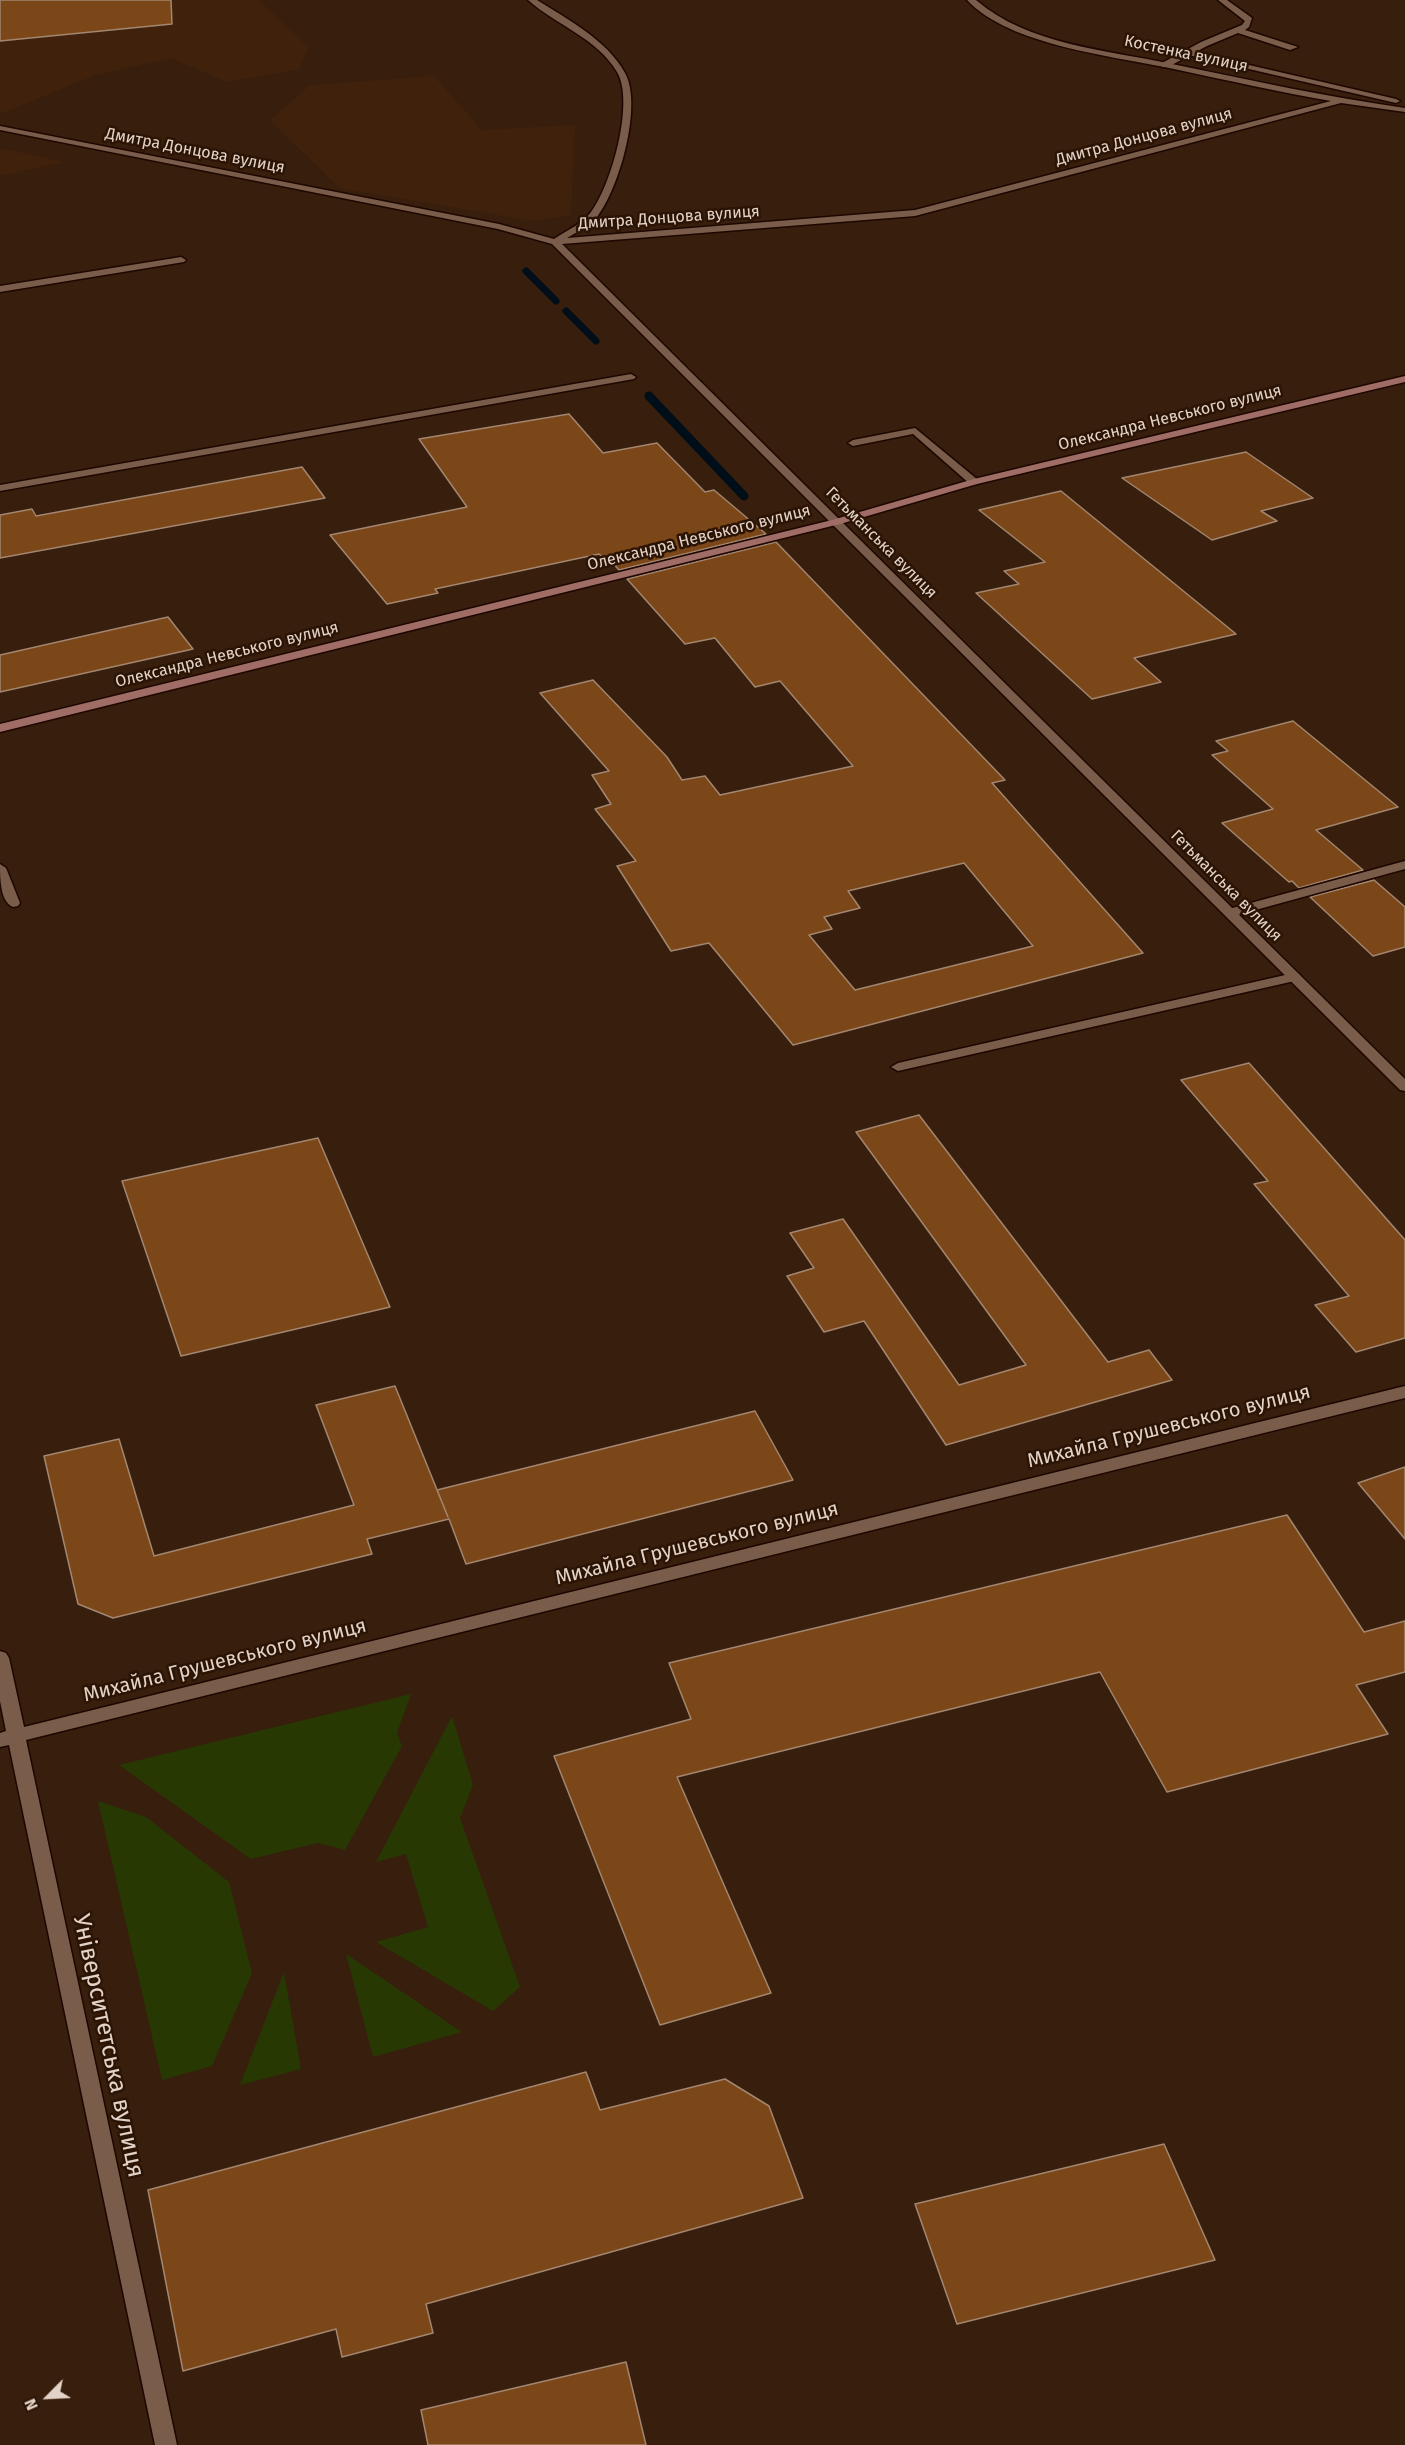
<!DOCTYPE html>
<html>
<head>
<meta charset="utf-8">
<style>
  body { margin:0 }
  #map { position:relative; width:1405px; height:2445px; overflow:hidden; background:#371e0d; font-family:"Fira Sans",sans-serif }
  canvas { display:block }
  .north { position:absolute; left:18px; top:2367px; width:60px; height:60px; -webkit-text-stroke:4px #2c1404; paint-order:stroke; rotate:246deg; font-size:16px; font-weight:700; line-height:24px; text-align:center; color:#e3d2c8 }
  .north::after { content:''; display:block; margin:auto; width:21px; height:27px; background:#e3d2c8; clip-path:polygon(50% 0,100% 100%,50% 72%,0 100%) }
</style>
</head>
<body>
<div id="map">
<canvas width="1405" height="2445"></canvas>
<div class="north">N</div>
</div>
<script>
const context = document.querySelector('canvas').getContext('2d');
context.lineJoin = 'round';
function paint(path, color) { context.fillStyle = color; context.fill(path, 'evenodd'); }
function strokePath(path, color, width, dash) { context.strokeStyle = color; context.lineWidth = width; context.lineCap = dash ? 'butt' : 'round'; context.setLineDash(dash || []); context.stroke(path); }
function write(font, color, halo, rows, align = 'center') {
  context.font = font + ' "Fira Sans",sans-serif'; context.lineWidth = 5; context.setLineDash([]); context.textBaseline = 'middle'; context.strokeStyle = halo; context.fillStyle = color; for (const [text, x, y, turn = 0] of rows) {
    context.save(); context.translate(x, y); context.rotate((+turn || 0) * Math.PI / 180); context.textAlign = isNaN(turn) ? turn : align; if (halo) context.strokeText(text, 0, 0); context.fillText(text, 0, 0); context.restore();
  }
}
paint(new Path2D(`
  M0,0h259l49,47 -8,22 -74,13 -55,-24 -78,18 -90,37 -3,-1z
  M434,76l48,54 93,-5 -4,90 -39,6 -193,-33 -69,-68 40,-35z
  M0,148l64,14 -64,14z`), '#40220c');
paint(new Path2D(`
  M411,1694l-14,39 5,13 -57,104 -27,-7 -67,16 -132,-94z
  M452,1716l21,69 -13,33 60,169 -27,24 -117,-69 52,-15 -22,-73 -30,8z
  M98,1801l48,16 83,65 23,91 -40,93 -50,14z
  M346,1954l116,78 -89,25z
  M284,1972l17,97 -61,16z`), '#283803');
strokePath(new Path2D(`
  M526,271l30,30
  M566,311l30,30`), '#000e19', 7);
strokePath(new Path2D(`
  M649,396l95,100`), '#000e19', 9);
const building = new Path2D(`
  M0,0h171l1,24 -172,17z
  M569,414l34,39 54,-10 48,49 9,-2 52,44 -147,36 -11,-12 -3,1 -6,-5 -164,35 3,4 -51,11 -57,-69 137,-28 -48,-68z
  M1246,452l67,46 -52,13 16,10 -65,19 -90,-62z
  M302,467l23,31 -325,60v-43l32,-6 4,7z
  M1061,491l175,143 -102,24 27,24 -69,17 -116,-106 43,-9 -15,-13 41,-9 -66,-52z
  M776,542l229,238 -13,3 151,170 -350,92 -84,-102 -38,8 -54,-85 19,-5 -41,-52 16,-5 -19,-29 17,-4 -69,-78 53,-13 74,77 15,23 23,-4 15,19 133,-29 -73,-85 -25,6 -40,-49 -30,6 -58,-65zM964,863l69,83 -178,44 -46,-55 23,-6 -8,-12 36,-9 -12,-17z
  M168,617l25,32 -193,43v-37z
  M1293,721l105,86 -82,23 47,40 -64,18 -7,-7 -3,1 -67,-59 51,-14 -61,-54 16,-4 -12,-10z
  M1374,880l31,27v40l-32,9 -63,-59z
  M1249,1063l156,177v98l-49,14 -41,-47 34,-9 -95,-112 14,-3 -87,-101z
  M919,1115l189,247 41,-12 23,30 -226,65 -82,-124 -40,11 -37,-56 27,-8 -24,-35 53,-14 116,166 67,-20 -170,-233z
  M318,1138l72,169 -209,49 -59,-175z
  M395,1386l53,131 -11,-27 318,-79 38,69 -327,84 -17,-45 -82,20 5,15 -259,64 -35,-14 -34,-148 75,-17 35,117 200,-51 -38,-100z
  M1405,1467v72l-47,-56z
  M1287,1515l77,117 41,-11v51l-49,13 32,49 -221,58 -67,-120 -423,105 94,216 -111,32 -106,-269 137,-37 -22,-56z
  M586,2072l14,38 125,-31 44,27 34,92 -377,106 7,29 -91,24 -6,-28 -153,42 -35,-181z
  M1164,2144l51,116 -258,64 -42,-120z
  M626,2362l20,83h-218l-7,-35z`);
paint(building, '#7b4718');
strokePath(building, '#a38670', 1.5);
const service = new Path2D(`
  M1218,0h9l25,18 -3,9 -4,3 53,17 -8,3 -52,-17 -31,13 -39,21h-6v-4l39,-21 41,-17 3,-4z
  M181,257l5,3 -2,2 -184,30v-6z
  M631,374l5,3 -2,2 -634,112v-6z
  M915,428l63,52v4h-8l-57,-50 -60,12 -5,-3 5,-3z
  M1405,861v8l-175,48 -7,-4 2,-3z
  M0,864l6,4 14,35 -2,3 -5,1c-13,-5 -13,-30 -13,-43z
  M1294,973l5,1 2,3 -2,3 -401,91 -7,-4 7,-4z`);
const minor = new Path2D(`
  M528,0h9c30,19 70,40 88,73 18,32 -6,116 -28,144 -8,9 -20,15 -30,21l348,-28 416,-109c-53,-9 -105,-21 -157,-32 -60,-13 -164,-23 -207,-69h9c52,45 131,50 196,64 78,16 155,33 233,44v4l-64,-9 -426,113 -353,28 278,276 1,2 -5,3 -4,-1 -280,-280 -54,-15 -498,-99v-4l499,98 55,15c12,-8 28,-15 37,-27 20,-26 44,-110 26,-140 -20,-34 -61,-47 -89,-72z
  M1184,50l212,49 4,2 -4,2 -212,-49z
  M1405,1386v12l-1379,342 151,705h-22l-146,-700 -9,2v-14l6,-2 -6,-30v-50l6,2 3,5 15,69z`);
const tertiary = new Path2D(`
  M836,519l4,1 565,559v12l-5,-1 -568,-566 -1,-2z`);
const secondary = new Path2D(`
  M1405,376v6l-428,102 -137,40 -840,208v-8l832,-204 142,-41z`);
strokePath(service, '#1d0700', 3);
strokePath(minor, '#1d0700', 3);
strokePath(tertiary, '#1d0700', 3);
strokePath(secondary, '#1d0700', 3);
paint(service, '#795c49');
paint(minor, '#795c49');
paint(tertiary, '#795c49');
paint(secondary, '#a06c66');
write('16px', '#e3d2c8', '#2c1404', [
  ["Костенка вулиця",1186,54,12],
  ["Дмитра Донцова вулиця",1144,137,-15],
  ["Дмитра Донцова вулиця",195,151,11],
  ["Дмитра Донцова вулиця",669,218,-4],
  ["Олександра Невського вулиця",1170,418,-14],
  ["Олександра Невського вулиця",699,538,-14],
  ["Гетьманська вулиця",881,543,45],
  ["Олександра Невського вулиця",227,655,-14],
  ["Гетьманська вулиця",1226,886,45]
]);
write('20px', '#e3d2c8', '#2c1404', [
  ["Михайла Грушевського вулиця",1169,1427,-14],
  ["Михайла Грушевського вулиця",697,1544,-14],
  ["Михайла Грушевського вулиця",225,1661,-14]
]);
write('24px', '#e3d2c8', '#2c1404', [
  ["Університетська вулиця",108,2046,78]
]);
</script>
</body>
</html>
